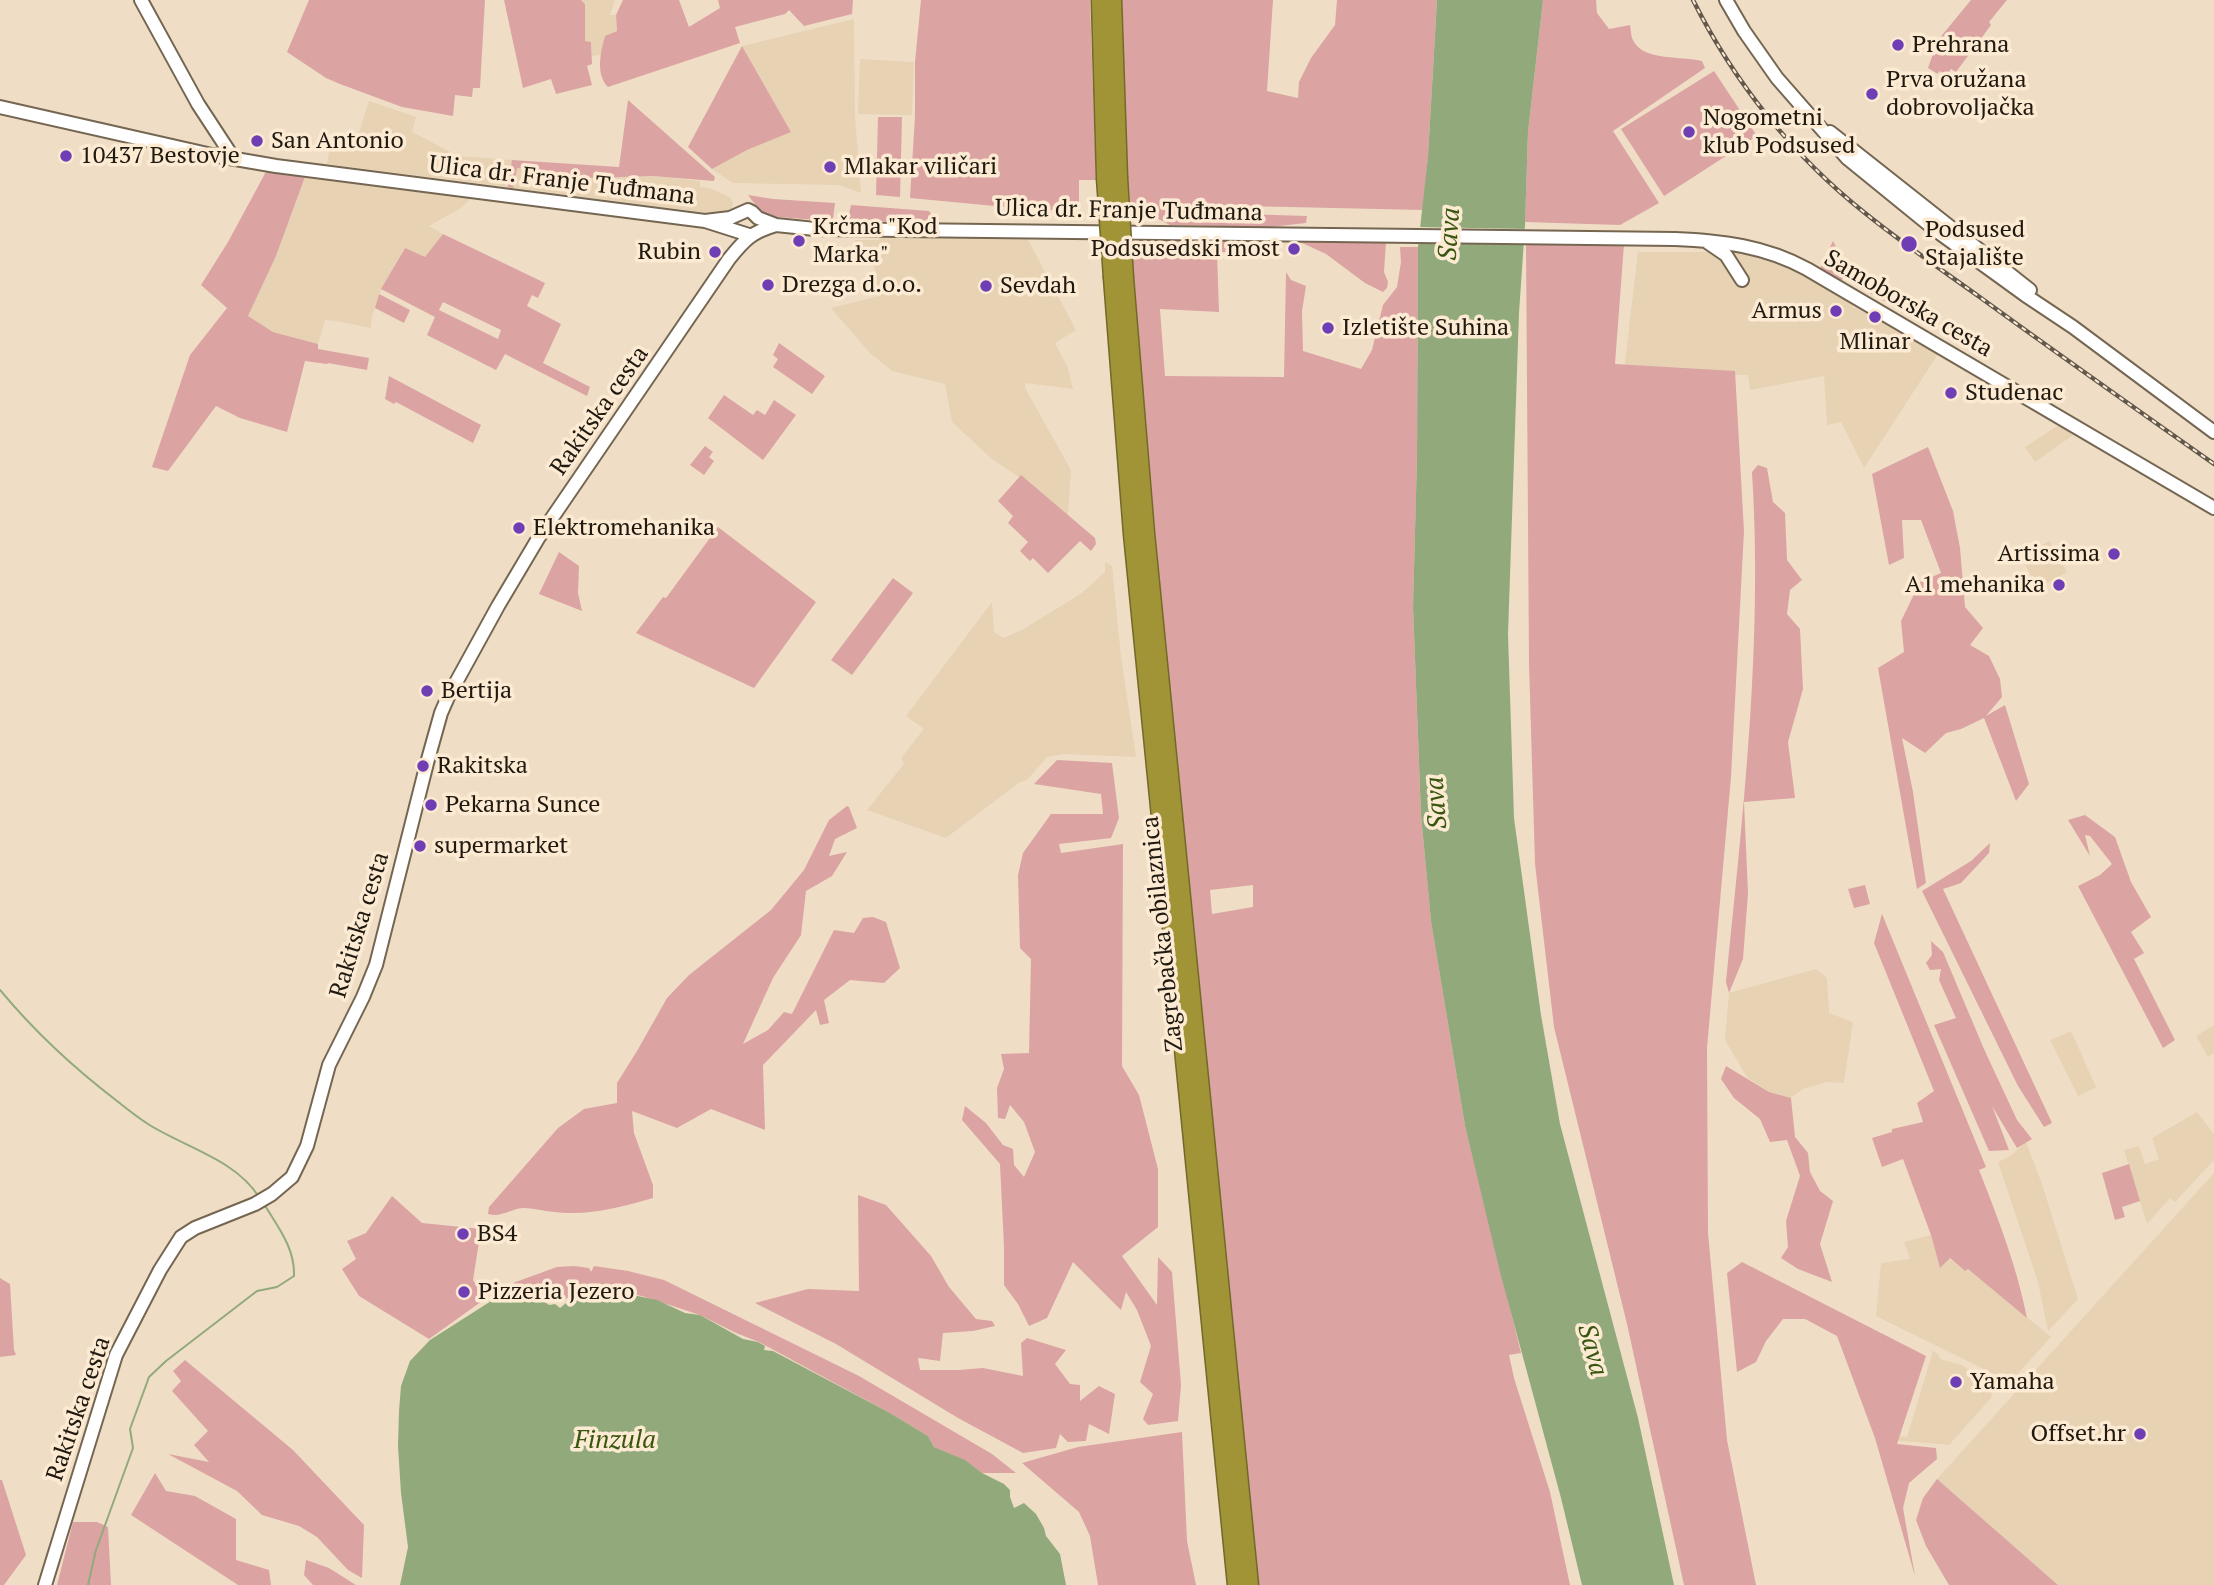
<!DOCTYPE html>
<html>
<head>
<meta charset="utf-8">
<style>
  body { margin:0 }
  canvas { display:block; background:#efddc6 }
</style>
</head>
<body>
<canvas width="2214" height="1585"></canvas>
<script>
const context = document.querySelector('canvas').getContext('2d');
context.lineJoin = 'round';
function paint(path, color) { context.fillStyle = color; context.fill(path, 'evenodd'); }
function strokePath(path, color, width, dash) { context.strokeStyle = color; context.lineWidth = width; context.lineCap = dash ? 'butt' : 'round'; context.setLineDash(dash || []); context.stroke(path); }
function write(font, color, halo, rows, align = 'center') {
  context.font = font + ' "PT Serif",serif'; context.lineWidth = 7; context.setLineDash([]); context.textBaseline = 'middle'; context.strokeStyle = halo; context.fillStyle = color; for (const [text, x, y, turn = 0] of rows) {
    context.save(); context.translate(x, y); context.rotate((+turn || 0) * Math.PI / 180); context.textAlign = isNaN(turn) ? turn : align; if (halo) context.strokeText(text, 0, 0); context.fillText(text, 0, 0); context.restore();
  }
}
paint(new Path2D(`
  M582,0h33l-5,15h6l1,16 -12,5 -4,19 -9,1 -1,-14h-6v-38z
  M854,19l1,97 6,77 -22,-8 -106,-2 -21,-14 35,-19 44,-18 -49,-86z
  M860,59l54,3 -2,53 -54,-1z
  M369,101l47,16 -4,15 46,24 54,4 -4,27 -181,-23 3,-18 24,2z
  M516,168l72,10 64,-2 48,5v6l9,1 21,9 3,6 -3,10 -6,2 -211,-27z
  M306,174l165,24 -10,10 -32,18 14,8 -18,24 -21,-10 -25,46 -7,23 -1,11 -35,-7 -11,-1 -7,24 -45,-12 -25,-16 28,-60z
  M906,233l120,3 50,94 -21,13 13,25 5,21 -48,-6v5l46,82 -3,45 -47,-40 -2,2 -26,-17 -41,-38 -7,-38 -53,-13 -22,-18 -39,-45 48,-12 -5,-31 -18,-1 -1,-24h24l1,-3z
  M1638,252h118l55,23 44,33 85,43 -76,117 -23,-46 -14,3 -3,-49 -74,14 -2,-15h-83l-41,-5z
  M2062,423l14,10 -41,29 -10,-15z
  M2049,541l18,31 -29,16 -17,-31z
  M1105,562l7,4 9,91 15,100 -73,-3 -16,3 -20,23 -7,2 -74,56 -79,-28 37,-46 -3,-6 23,-29 -18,-13 86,-114 2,30 9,6 19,-8 60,-37 23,-21z
  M1816,969l11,9 2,35 24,9 -9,61 -17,-1 -24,7 -12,9 -22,-6 -22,-15 -22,-37 4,-47z
  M2214,1025v28l-6,4 -12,-21z
  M2071,1031l25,56 -18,9 -28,-56z
  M2197,1112l17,22v26l-39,42 -5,-4 -23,26 -23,-74 15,-4 6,18 14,-5 -7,-21z
  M2026,1142l16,42 36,115 -30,32 -10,-49 -40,-120 11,-5z
  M2214,1173v412h-156l-121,-106z
  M1931,1235l9,33 9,-10 16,13 3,-2 83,68 -38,42 -7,1 -130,-64 5,-53 29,-4 -6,-17z
  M1933,1351l6,4 1,4 21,6 18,10 13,16 -1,7 -42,47 -56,-5v-4l14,1z`), '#e7d2b4');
paint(new Path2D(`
  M309,0h176l-5,88h-7l-1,9 -17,-2 -2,21 -51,-9 -62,-23 -14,-6 -39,-26z
  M504,0h77l4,4v37l6,1 1,22 -5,2 5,19 -36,9 -5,-15 -28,9z
  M623,0h56l10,27 31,-19 -2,-8h135l-1,14 -48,12 -15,-16 -4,4 -50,13 5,16 -132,44c-13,-13 -7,-36 -3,-51l12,-5 -1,-16z
  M921,0h169l6,180h-17v30h-42l-127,-12 5,-82v-54z
  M1121,0h152l-6,91 31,7 1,-16 12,-24 24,-33 2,-25h100l-9,156 -5,54 -180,-4 -1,8 65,2 -1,7 -36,4 -95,-2h-5l-40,-21 -7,-112z
  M1543,0h53l1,13 12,16 21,-4c1,5 1,13 4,17 11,19 48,14 68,19l3,7 -92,63 46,72 -39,22 -95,-3 3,-90z
  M1971,0h36l-18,22 2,3 -35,47 -5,-3 -4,6 -8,-4 -1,3 -10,-6 10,-28z
  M742,46l49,86 -44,18 -35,19 -24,-22z
  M1714,71l43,65 -93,60 -43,-67z
  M628,100l87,77 -1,4 -62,-5 -64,2 -71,-10 -4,20 -5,-1 4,-27 107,7z
  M878,117h24l-2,80 -24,-2z
  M268,168l38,6 -30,82 -28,60 25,16 45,12v5l51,9 -2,12 -39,-7 -1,1 -22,-3 -18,71 -47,-14 -24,-12 -48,65 -16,-4 38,-112 37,-47 -26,-23 27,-43z
  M748,195l25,4 62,4 -2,16 -5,2 -61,-5 -13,-13z
  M851,205l78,6 4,6 -4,5 -77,-1 -4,-3z
  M443,234l102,49 -7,15 -6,-3 -5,11 34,18 -18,39 47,24 -3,9 -82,-42 -9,16 -69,-35 8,-18 -54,-28 24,-41 20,9zM443,302l58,28 -3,9 -59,-29z
  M1131,237l103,1v14h-17l2,60 -59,-3 5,67 119,1 2,-105 5,8 15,6 -4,25 1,40 58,18 11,-19 11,-45 14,-18 4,-25 -1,-15h18l-1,210 -4,150 8,208 10,105 34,206 56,227 -12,2 5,23 36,114 20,93h-312l-100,-1010 -17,-199zM1253,885v22l-41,7 -2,-24z
  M1833,241l15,30 -7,10 -21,-12z
  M1300,242h86l-2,30 4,10 -1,6 -4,4 -18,-9 -39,-29z
  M1624,244l-9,120 120,7 9,160 -13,246 -24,271 1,185 19,207 29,145h-72l-57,-261 -73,-297 -19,-163 -6,-201 -3,-418z
  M1858,283l18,5 -1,5 19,9 2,-5 2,1 3,5 -2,6 -44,-24z
  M379,294l31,16 -6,13 -29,-15z
  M779,343l46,33 -13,18 -39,-27 5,-8 -5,-4z
  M389,376l92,49 -8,18 -77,-41 -2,2 -9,-5z
  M724,395l29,20 4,-5 8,5 9,-15 22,15 -33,45 -55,-42z
  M705,446l8,6 -4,5 5,4 -10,14 -14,-10z
  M1928,447l25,64 7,37 5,59 18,21 -13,17 19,11 11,23 2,18 -16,19 19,-11 24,79 -13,17 -32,-83 -23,11 -15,4 -21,20 -23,-15 11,54 13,91 -9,6 -39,-221 26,-16 -3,-31 19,-39 21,-9 -20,-53h-19l2,38 -15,7 -17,-91z
  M1758,465l9,3 6,34 12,11 2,47 15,20 -12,10 -3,24 13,15 3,60 -15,53 7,56 -51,4 4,91 -5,66 -14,34 -3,-11c17,-169 37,-340 26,-510z
  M1021,475l74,63 1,6 -5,7 -11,-10 -32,32 -15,-15 -3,3 -10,-10 8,-9 -20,-19 5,-7 -15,-15z
  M718,527l98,75 -62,86 -118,-55 27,-36 3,1z
  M559,552l20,14 -1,27 4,18 -43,-17z
  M893,578l20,15 -61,82 -21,-15z
  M1057,760l55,3 7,55 -8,20 -52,6 2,9 62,-9 -1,222 17,29 19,74v58l-36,29 35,49 1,-48 14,15 9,113 -3,36 -30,4 -5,-6 10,-25 -13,-12 11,-36 -14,-36 -11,-18 -5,18 -48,-48 -26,56 -18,8 -11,-22 -14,-19v-38l-4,-83 -38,-44 3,-14 21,17 17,22 10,4 1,16 10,12 11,-25 -11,-30 -14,-17 -5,14 -7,-1 -1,-30 7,-19 -3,-15 28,-1 2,-94 -11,-11 -2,-73 5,-22 28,-39h52l-2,-20 -67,-10z
  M847,806l2,1 8,21 -22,11 -6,17 18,-4 -15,24 -26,15 -5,44 -28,43 -30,66 25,-14 16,-18 8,2 42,-84 20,3 9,-15 10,-1 13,5 14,46 -16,15 -34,-3 -26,20 5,23 -9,2 -4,-15 -53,55 2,65 -54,-21 -34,19 -45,-17 2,22 19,52v13c-27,8 -57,16 -85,15 -15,0 -29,-4 -43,-5 -14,0 -23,10 -37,6l1,-7 69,-79 26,-19 33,-6v-20l20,-32 30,-53 22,-23 82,-65 33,-40 25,-50z
  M2085,815l30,22 16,45 20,35 -20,15 13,21 -10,6 41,81 -12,8 -85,-162 22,-11 12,-11 -22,-28 -5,-1 5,21 -22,-36z
  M1990,843l-1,10 -28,30 -18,6 109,234 -8,4 -26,-41 -96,-195 49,-30z
  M1865,885l5,19 -16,4 -6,-19z
  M1882,914l104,253 -7,3c19,48 38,97 48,148l-59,-49 -3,2 -15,-13 -10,10 -9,-33 -28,-76 -21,8 -10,-29 20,-6v-3l31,-7 -6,-19 17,-12 -60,-148z
  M1931,941l12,11 41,97 33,71 15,19 -15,9 -25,-42 17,44 -20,1 -55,-126 22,-7 -17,-38 2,-11 -11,1 -4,-7 6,-8z
  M1726,1066l43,26 22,6 4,39 13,16 2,19 10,19 13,10 -13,43 12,38 -34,-13 -17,-11 7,-11 -2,-26 14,-45 -13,-36 -17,2 -10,-23 -26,-21 -13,-19z
  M2129,1164l11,37 -18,6 3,10 -10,3 -13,-47z
  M858,1195l28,10 45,51 18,31 27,32 16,2 3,5 -22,5 -30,2 -3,28 -22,-3 2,12h39l24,-2 40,8 -2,-33 6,-5 39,12 -11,14 15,20 10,1v16l19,-15 16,8 -6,40 -20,-10 -3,17 -18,1 -8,-8 -4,14 -33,5 -65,-35 -122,-74 -81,-41 53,-14 51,2z
  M392,1196l30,27 59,6 -8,51 12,19 -56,40 -70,-43 -17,-27 14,-10 -9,-18 19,-8z
  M1742,1262l184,94 -29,88 39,4 1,11 -28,24 -6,25 12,68 -40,-138 -38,-102 -32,-17h-22l-17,22 -10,21 -19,10 -10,-99z
  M574,1266l15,2 2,4 3,-6 34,5 36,9 195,96 133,78 24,19h-34l-18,-13 -30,-13 -6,-11 -38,-23 -131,-71 -23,-9 -36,-18 -58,-19 -42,-8h-14l-14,-8 1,14 -10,7 -13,-18h-7v11c-8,0 -15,2 -22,2l-8,-13 44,-16z
  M0,1278l10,6 4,66 2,5 -16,2z
  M185,1360l108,90 71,75 -2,53 -14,-8 -31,-33 -18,-11 -37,-11 -25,-24 -69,-37 41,8 -15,-17 14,-14 -36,-40 9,-10 -8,-10z
  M1182,1432l5,109 9,44h-98l-8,-49 -11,-24 -57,-49 56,-16z
  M155,1473l11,18 29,5 41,23v41l33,10 2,15h-33l-107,-70z
  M1937,1479l121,106h-109l-23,-39 -10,-26 7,-22z
  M0,1480h2l24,75 -22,30h-4z
  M73,1522h24l11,5 3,58h-54z
  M306,1560l23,8 27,17h-43l-9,-10z`), '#dba4a3');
paint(new Path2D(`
  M1437,0h106l-15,132 -3,93 -6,88 -11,321 6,184 27,197 19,109 78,294 36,167h-92l-21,-87 -61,-226 -35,-146 -34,-205 -10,-106 -8,-208 4,-150 1,-210 10,-91z
  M586,1288h13l58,12 28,13 15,2 43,24 15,3 7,4 -1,4 9,1 117,62 38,23 6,11 31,13 17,13 22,11 6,6v7l4,11 10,-5 12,11 8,14 2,8 14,18 6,31h-666l8,-38 -7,-54 -3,-47 1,-35 2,-25 9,-25 20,-21 69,-44h28l15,4 7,5 6,-1 5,4 12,-10 1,-4z`), '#92aa7b');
paint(new Path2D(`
  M1418,227l110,2 -1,15 -112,-1z`), '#efddc6');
strokePath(new Path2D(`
  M0,990c34,41 75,79 117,111 10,8 20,16 31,23 36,23 87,35 111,73
  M88,1585l8,-35 37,-102 -3,-19 19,-52 17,-16 91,-70 20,-4 17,-11c1,-28 -16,-49 -30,-72`), '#92aa7b', 2);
const secondary = new Path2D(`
  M141,0l57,104 36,55
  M1726,0l18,31 33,47 70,80 91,74 87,63 48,32 141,105
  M0,107l212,48 64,11 429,55 44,14
  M1830,132l200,158
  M705,221l25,-3 18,-8 4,2 6,6 18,7 39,4 860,10c47,2 90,7 132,30l407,239
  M1707,242l19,13 16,25
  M45,1585l71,-230 44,-85 21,-33 14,-9 60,-24 17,-10 20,-17 15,-31 22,-81 34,-68 13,-32 51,-202 14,-50 7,-16 50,-91 41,-69 190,-278c16,-20 23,-27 47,-34`);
const motorway = new Path2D(`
  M1100,0l5,178
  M1113,0l6,177
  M1112,278l20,256 104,1051
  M1125,278l21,255 104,1052`);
strokePath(secondary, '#756652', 16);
strokePath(motorway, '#736929', 19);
strokePath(secondary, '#fff', 12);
strokePath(motorway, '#a09437', 16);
const rail = new Path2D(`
  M1693,0c41,82 100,156 172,213 37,30 77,57 116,85 77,56 155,111 233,166`);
strokePath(rail, '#62584b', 4.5);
strokePath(rail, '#fcead3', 2, [5]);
const motorwayBridge = new Path2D(`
  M1119,177l6,101
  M1105,178l7,100`);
strokePath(motorwayBridge, '#736929', 19, []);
strokePath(motorwayBridge, '#a09437', 16);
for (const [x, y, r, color] of [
  [1898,45,7,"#6f3eb5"],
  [1872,94,7,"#6f3eb5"],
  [1689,132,7,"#6f3eb5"],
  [257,141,7,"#6f3eb5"],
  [66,156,7,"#6f3eb5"],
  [830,167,7,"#6f3eb5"],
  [799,241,7,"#6f3eb5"],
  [1909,244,9,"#6f3eb5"],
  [1294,249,7,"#6f3eb5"],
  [715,252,7,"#6f3eb5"],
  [768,285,7,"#6f3eb5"],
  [986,286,7,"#6f3eb5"],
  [1836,311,7,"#6f3eb5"],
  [1875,317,7,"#6f3eb5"],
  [1328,328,7,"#6f3eb5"],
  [1951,393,7,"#6f3eb5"],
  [519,528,7,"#6f3eb5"],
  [2114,554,7,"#6f3eb5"],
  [2059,585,7,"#6f3eb5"],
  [427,691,7,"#6f3eb5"],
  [423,766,7,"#6f3eb5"],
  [431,805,7,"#6f3eb5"],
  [420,846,7,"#6f3eb5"],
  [463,1234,7,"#6f3eb5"],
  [464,1292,7,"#6f3eb5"],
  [1956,1382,7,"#6f3eb5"],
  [2140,1434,7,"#6f3eb5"]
]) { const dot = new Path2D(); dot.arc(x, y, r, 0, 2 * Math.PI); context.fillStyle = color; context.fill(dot); strokePath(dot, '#fcead3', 2.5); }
write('24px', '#1f1910', '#fcead3', [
  ["Prehrana",1912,45],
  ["Prva oružana",1886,80],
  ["dobrovoljačka",1886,108],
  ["Nogometni",1703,118],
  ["klub Podsused",1703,146],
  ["San Antonio",271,141],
  ["10437 Bestovje",80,156],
  ["Mlakar viličari",844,167],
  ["Krčma \"Kod",813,227],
  ["Marka\"",813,255],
  ["Podsused",1925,230],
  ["Stajalište",1925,258],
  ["Podsusedski most",1280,249,"right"],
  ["Rubin",701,252,"right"],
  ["Drezga d.o.o.",782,285],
  ["Sevdah",1000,286],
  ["Armus",1822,311,"right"],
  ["Izletište Suhina",1342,328],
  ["Mlinar",1875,342,"center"],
  ["Studenac",1965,393],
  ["Elektromehanika",533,528],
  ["Artissima",2100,554,"right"],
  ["A1 mehanika",2045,585,"right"],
  ["Bertija",441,691],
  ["Rakitska",437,766],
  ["Pekarna Sunce",445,805],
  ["supermarket",434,846],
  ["BS4",477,1234],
  ["Pizzeria Jezero",478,1292],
  ["Yamaha",1970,1382],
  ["Offset.hr",2126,1434,"right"]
], 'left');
write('24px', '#1f1910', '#fcead3', [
  ["Ulica dr. Franje Tuđmana",562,181,7],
  ["Ulica dr. Franje Tuđmana",1129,211,1],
  ["Samoborska cesta",1908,304,30],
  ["Rakitska cesta",600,411,-55],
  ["Rakitska cesta",360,925,-73],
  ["Zagrebačka obilaznica",1163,934,-96],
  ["Rakitska cesta",79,1409,-71]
]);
write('italic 26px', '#395610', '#fcead3', [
  ["Sava",1450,234,-86],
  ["Sava",1437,803,-94],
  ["Sava",1592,1350,75],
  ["Finzula",615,1441]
]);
</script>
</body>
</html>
